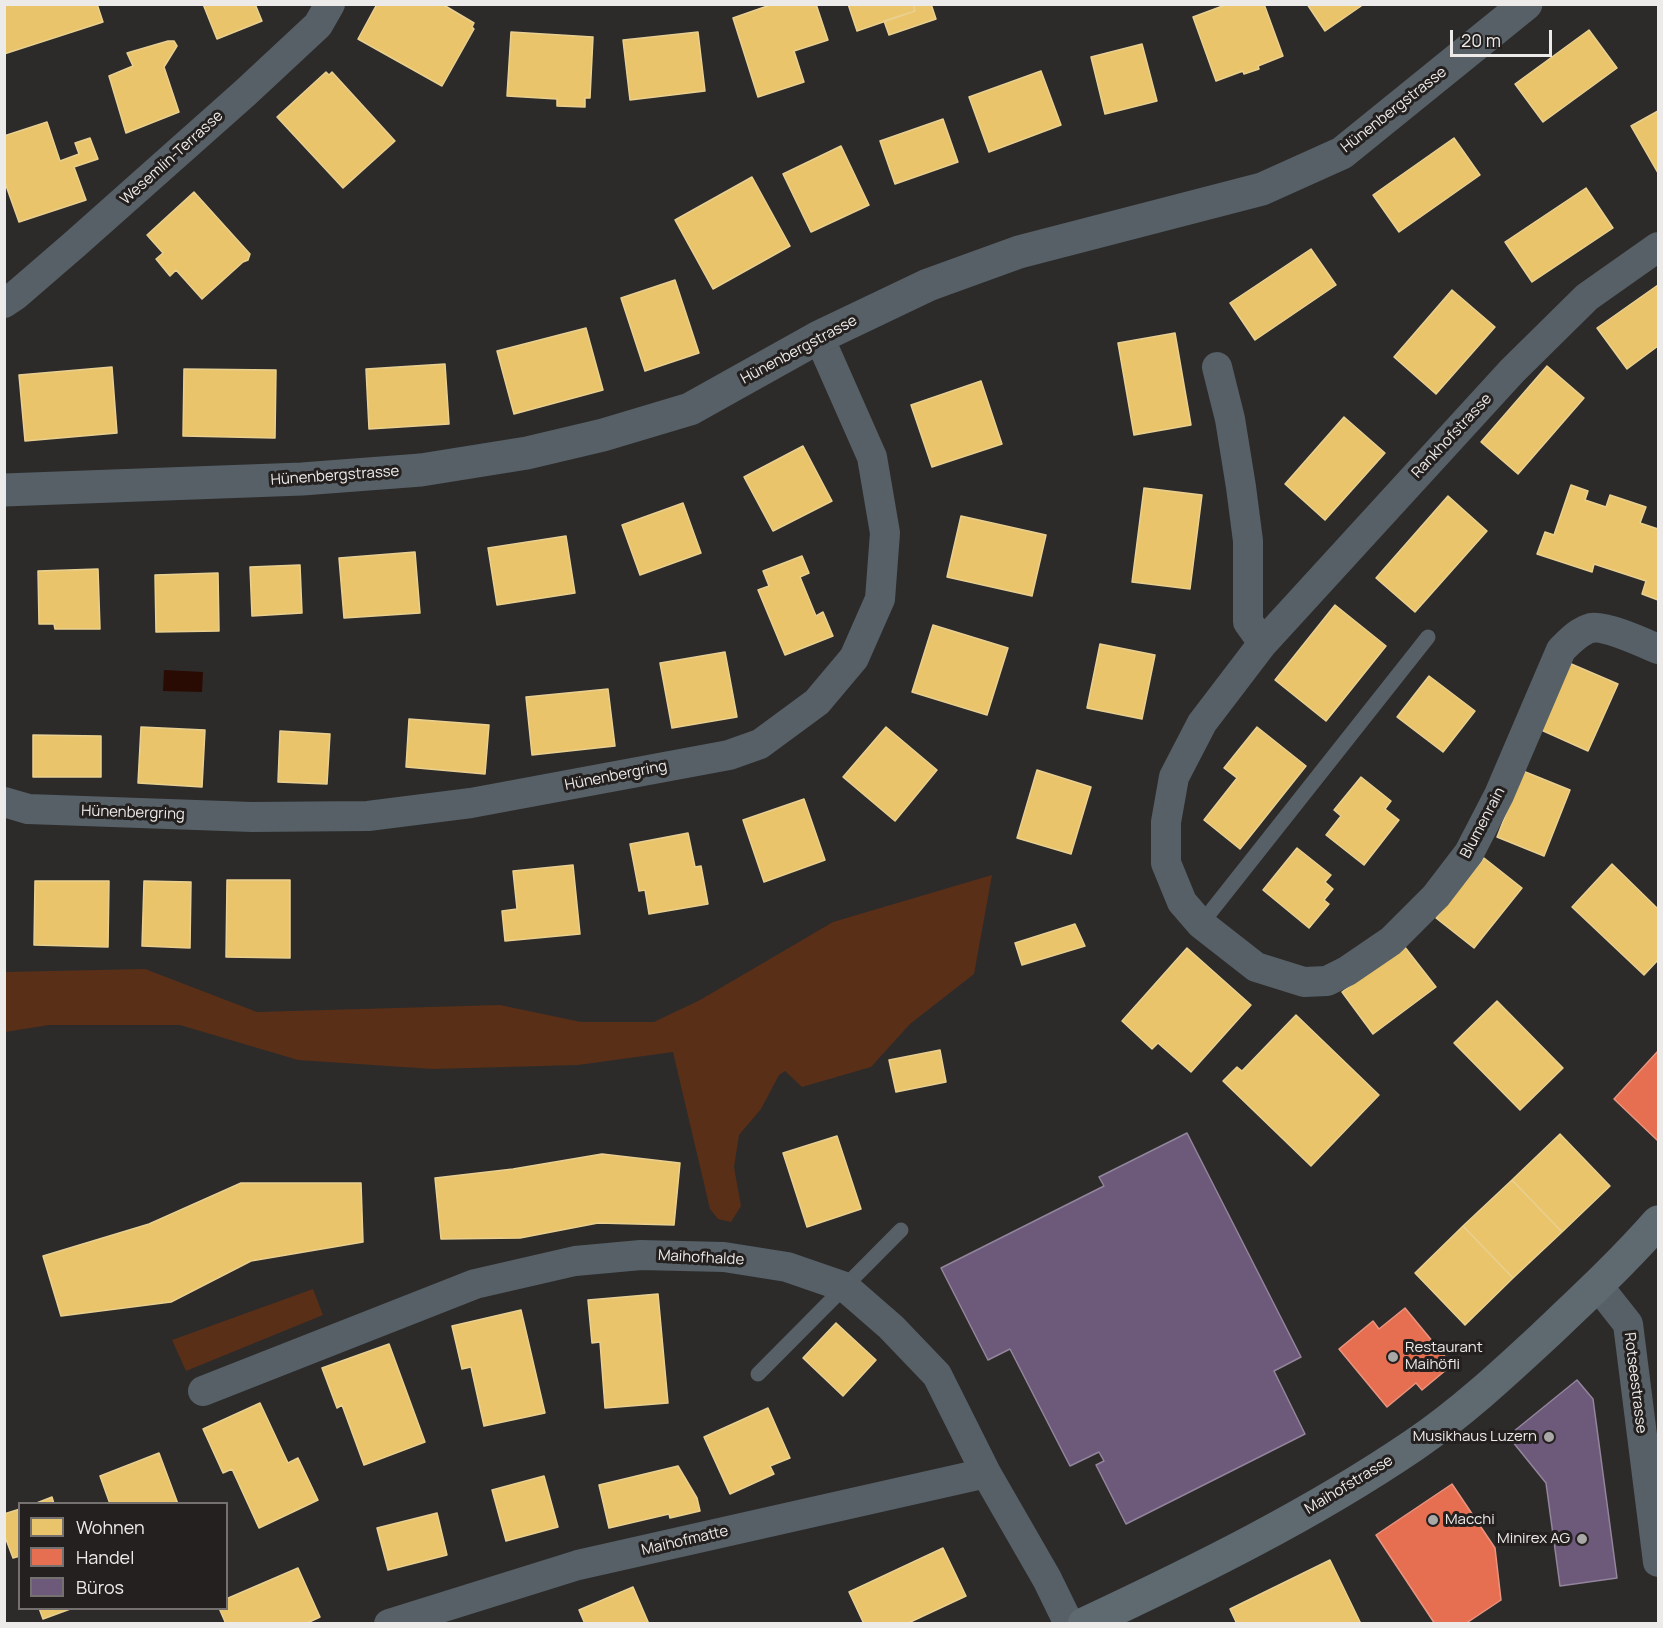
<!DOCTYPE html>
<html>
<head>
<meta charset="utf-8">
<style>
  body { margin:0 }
  #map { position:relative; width:1663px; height:1628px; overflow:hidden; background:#2c2b2a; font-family:Manrope,sans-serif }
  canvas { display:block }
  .frame { position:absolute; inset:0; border:6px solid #edebea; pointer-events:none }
  .legend { position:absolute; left:18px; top:1502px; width:210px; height:108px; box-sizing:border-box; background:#23201f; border:2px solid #747170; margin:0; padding:8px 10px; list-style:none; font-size:18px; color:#edebea }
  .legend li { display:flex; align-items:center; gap:12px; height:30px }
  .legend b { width:30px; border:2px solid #747170 }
  .scale { position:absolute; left:1450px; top:30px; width:102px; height:27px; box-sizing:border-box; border:3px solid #edebea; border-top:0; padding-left:8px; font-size:18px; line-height:21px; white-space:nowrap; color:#edebea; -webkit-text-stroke:4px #23201f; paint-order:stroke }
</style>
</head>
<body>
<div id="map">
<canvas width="1663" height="1628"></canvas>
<div class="frame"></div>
<ul class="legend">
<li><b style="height:16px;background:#e9c46a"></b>Wohnen</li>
<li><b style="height:16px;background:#e76f51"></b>Handel</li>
<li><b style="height:16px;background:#6d597a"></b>Büros</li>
</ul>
<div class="scale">20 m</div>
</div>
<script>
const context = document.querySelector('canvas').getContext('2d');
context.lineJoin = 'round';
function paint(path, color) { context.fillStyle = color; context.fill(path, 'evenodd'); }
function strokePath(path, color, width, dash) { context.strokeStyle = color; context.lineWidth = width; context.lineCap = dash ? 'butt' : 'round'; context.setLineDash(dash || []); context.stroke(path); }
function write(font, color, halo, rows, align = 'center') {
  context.font = font + ' Manrope,sans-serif'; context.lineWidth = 6; context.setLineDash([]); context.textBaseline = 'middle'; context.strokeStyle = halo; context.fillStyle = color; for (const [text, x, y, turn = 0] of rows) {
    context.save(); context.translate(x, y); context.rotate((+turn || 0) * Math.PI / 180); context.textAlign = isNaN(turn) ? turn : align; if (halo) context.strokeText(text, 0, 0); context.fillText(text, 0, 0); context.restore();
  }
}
paint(new Path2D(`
  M992,875l-18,99 -64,50 -39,43 -69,20 -17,-16 -6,4 -18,34 -22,26 -5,32 7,39 -10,16 -13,-3 -8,-10 -37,-157 -95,13 -145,4 -135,-9 -118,-35h-131l-44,7v-60l140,-3 112,43 243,-7 81,17h73l46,-22 133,-78z
  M313,1289l10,26 -137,56 -14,-31z`), '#592f18');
paint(new Path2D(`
  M164,670l39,2 -1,20 -39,-1z`), '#290b04');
const homes = new Path2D(`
  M4,4h93l6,18 -99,32z
  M203,4h52l7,17 -45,18z
  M377,4h65l32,19 -2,4 2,2 -32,57 -84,-47z
  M773,4h43l12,36 -34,11 10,31 -46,15 -25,-79z
  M848,4h65l2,7 -58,20z
  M913,4h18l5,15 -47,16 -5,-14 31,-10z
  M1228,4h36l19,52 -25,10 1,3 -15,5 -1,-3 -27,10 -23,-64z
  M1307,4h57l-39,27z
  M1589,30l28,38 -74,54 -28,-38z
  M511,32l82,5 -3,61h-5v9l-28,-1v-7l-50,-3z
  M698,32l7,59 -75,9 -7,-60z
  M168,41h6l3,5 -13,21 15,45 -53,21 -17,-57 24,-10 -6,-13z
  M1142,44l15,57 -52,13 -14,-57z
  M1041,71l20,54 -72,27 -20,-55z
  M326,72l3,3 3,-3 63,69 -52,47 -66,-71z
  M1658,111v62l-27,-47z
  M943,119l15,43 -63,22 -15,-43z
  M47,122l13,39 19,-7 -4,-11 15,-5 8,21 -24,8 12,33 -67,22 -15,-42v-44z
  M1454,138l26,37 -81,57 -26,-37z
  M841,146l28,59 -58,27 -28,-58z
  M752,177l38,69 -77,43 -38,-69z
  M1586,188l27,40 -81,54 -27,-40z
  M194,192l56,62 -2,6 -5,2 -41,37 -26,-29 -6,6 -14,-17 7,-6 -16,-18z
  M1311,249l25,36 -81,55 -25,-37z
  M675,280l24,73 -54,18 -24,-73z
  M1658,285v61l-31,23 -30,-41z
  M1452,290l43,37 -59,67 -42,-37z
  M586,328l17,62 -89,24 -17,-63z
  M1175,333l16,92 -57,10 -16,-92z
  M445,364l4,60 -80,5 -3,-60z
  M1547,366l37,32 -66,76 -37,-32z
  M112,367l5,66 -92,8 -6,-66z
  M184,369l92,1 -1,68 -92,-2z
  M981,381l21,63 -70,23 -21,-62z
  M1344,417l41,36 -60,67 -40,-36z
  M803,446l29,55 -59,30 -29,-54z
  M1571,485l17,6 -3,9 21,7 4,-12 36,12 -6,16 18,6v71l-16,-6 4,-13 -52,-17 -2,8 -55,-18 8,-22 9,3z
  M1144,488l58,7 -12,94 -58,-7z
  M1448,496l39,35 -72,81 -39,-34z
  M683,503l18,50 -61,22 -18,-50z
  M961,516l85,19 -14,61 -85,-19z
  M566,536l9,57 -78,12 -9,-57z
  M415,552l5,61 -76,5 -5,-60z
  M802,556l7,17 -9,4 16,39 7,-4 10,24 -48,19 -27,-65 11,-4 -6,-15z
  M300,565l2,48 -50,3 -2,-49z
  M98,569l2,60h-45l-1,-5h-15l-1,-53z
  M218,573l1,58 -63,1 -1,-57z
  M1335,605l51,41 -60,75 -51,-41z
  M933,625l75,23 -21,67 -75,-23z
  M1100,644l55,11 -13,64 -55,-11z
  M725,652l12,65 -65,11 -12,-65z
  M1569,663l49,21 -30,67 -49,-22z
  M1429,676l46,35 -32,41 -46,-35z
  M608,689l7,57 -83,9 -6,-58z
  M409,719l80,6 -4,49 -79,-7z
  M141,727l64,3 -3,57 -64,-4z
  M886,727l51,43 -42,51 -52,-44z
  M1257,727l49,39 -66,83 -36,-29 33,-42 -13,-10z
  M280,731l50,3 -3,50 -49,-2z
  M33,735l68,1v41h-68z
  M1037,770l54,17 -20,67 -54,-16z
  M1523,771l47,19 -26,66 -47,-19z
  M1361,777l30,24 -6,8 14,11 -35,45 -38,-30 15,-19 -7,-6z
  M804,799l21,61 -61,22 -21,-62z
  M688,833l7,34 6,-1 7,38 -59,10 -4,-24 -6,1 -9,-47z
  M1297,848l34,27 -6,7 8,7 -9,11 5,4 -20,24 -46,-38z
  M1484,858l38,30 -48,60 -38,-30z
  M1612,864l46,45v51l-14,15 -72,-68z
  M573,865l7,69 -75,7 -3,-30 15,-2 -4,-38z
  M227,880h63v78l-64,-1z
  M35,881h74l-1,66 -74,-2z
  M144,881l47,1 -1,66 -48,-2z
  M1075,924l10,22 -63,19 -7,-22z
  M1404,946l32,41 -63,47 -31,-42z
  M1187,948l64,57 -60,67 -33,-29 -6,6 -30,-28z
  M1497,1001l66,67 -43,42 -66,-67z
  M1296,1015l83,80 -68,71 -88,-85 14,-14 5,4z
  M940,1050l6,32 -50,10 -7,-32z
  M1560,1134l50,52 -48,46 -50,-52z
  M837,1136l24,73 -54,18 -24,-74z
  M602,1154l78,9 -6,62 -76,-2 -78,15 -79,1 -6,-61 78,-9z
  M1512,1180l50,52 -49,46 -50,-52z
  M241,1183h120l2,59 -112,19 -80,41 -110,14 -18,-60 106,-32z
  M1463,1226l50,52 -48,47 -50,-52z
  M658,1294l10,109 -63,5 -5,-66 -8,1 -4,-43z
  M521,1310l24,103 -61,13 -13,-59 -9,2 -10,-43z
  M836,1323l40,37 -33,36 -40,-38z
  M389,1344l36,98 -61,23 -22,-60 -5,3 -15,-40z
  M260,1403l28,60 10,-5 20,42 -59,28 -27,-59 -9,4 -20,-44z
  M768,1408l22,50 -20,8 4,8 -44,20 -26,-57z
  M159,1453l19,51h-68l-10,-28z
  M678,1466l19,32 3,13 -30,7 -1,-4 -60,14 -10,-43z
  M544,1476l14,51 -52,14 -14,-51z
  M52,1497l2,7h-20z
  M20,1509v47l-7,2 -9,-24v-20z
  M437,1513l10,42 -59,15 -11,-42z
  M943,1548l23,48 -60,28h-42l-15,-32z
  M1330,1560l31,64h-124l-7,-15z
  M298,1568l22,49 -15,7h-79l-7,-16h7v-9z
  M633,1587l16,37h-64l-6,-14z
  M39,1608h34l-30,11z`);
paint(homes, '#e9c46a');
strokePath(homes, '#ead090', 1.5);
const shops = new Path2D(`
  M1658,1051v88l-1,1 -43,-41z
  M1405,1308l47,57 -30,25 -6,-7 -29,24 -48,-58 34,-28 6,8z
  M1452,1484l43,64 6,52 -36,24h-30l-59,-89z`);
paint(shops, '#e76f51');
strokePath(shops, '#e9947f', 1.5);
const offices = new Path2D(`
  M1187,1133l114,224 -27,14 31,63 -179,90 -30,-59 8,-4 -5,-9 -29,14 -60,-117 -22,11 -47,-92 163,-82 -5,-9z
  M1577,1380l16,19 24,179 -57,8 -14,-103 -38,-47z`);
paint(offices, '#6d597a');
strokePath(offices, '#93859c', 1.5);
strokePath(new Path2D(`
  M1201,924l227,-287
  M758,1374l143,-144`), '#566066', 15);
strokePath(new Path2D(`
  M1658,247l-71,50 -75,74 -249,272 -61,80 -28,54 -8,45v41l16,39 19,22 55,43 48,15 23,-1 20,-10 44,-30 45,-45 33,-43 30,-58 62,-145c8,-8 18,-19 30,-22 14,-3 53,15 67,21
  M4,303l12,-8 59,-51 170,-151 73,-68 12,-21
  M1217,367l13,52 11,68 7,54v81l15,21
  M4,802l24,7 224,8 116,-1 103,-13 258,-48 31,-11 57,-42 37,-44 26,-59 5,-66 -13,-76 -53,-120
  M1598,1286l30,38 30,238
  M203,1391l272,-107 100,-23 66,-6 83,2 63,10 58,20 46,40 46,48 49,98 61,106 22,45
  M389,1624l189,-59 408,-92`), '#566066', 30);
strokePath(new Path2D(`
  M4,490l298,-11 119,-9 106,-17 76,-18 87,-26 129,-72 109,-52 91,-33 243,-63 80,-36 184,-149`), '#566066', 33);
strokePath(new Path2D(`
  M1084,1624c113,-53 227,-109 330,-179 47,-32 88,-70 129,-108 39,-37 79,-74 115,-115`), '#5e6970', 33);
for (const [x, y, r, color] of [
  [1393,1357,6,"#a9a8a7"],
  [1549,1437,6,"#a9a8a7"],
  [1433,1520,6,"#a9a8a7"],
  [1582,1539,6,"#a9a8a7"]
]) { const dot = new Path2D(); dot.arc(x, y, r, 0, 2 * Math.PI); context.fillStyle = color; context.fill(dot); strokePath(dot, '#23201f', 2); }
write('15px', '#edebea', '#23201f', [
  ["Hünenbergstrasse",1394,110,-38],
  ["Wesemlin-Terrasse",172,158,-42],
  ["Hünenbergstrasse",799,350,-28],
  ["Rankhofstrasse",1452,436,-47],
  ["Hünenbergstrasse",335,476,-4],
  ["Hünenbergring",616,776,-11],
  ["Hünenbergring",133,813,2],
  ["Blumenrain",1483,823,-62],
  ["Maihofhalde",701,1258,3],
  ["Rotseestrasse",1635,1383,83],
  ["Maihofstrasse",1349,1485,-31],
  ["Maihofmatte",685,1541,-13]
]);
write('15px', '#edebea', '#23201f', [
  ["Restaurant",1405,1348],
  ["Maihöfli",1405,1365],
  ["Musikhaus Luzern",1537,1437,"right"],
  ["Macchi",1445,1520],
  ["Minirex AG",1570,1539,"right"]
], 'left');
</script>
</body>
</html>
